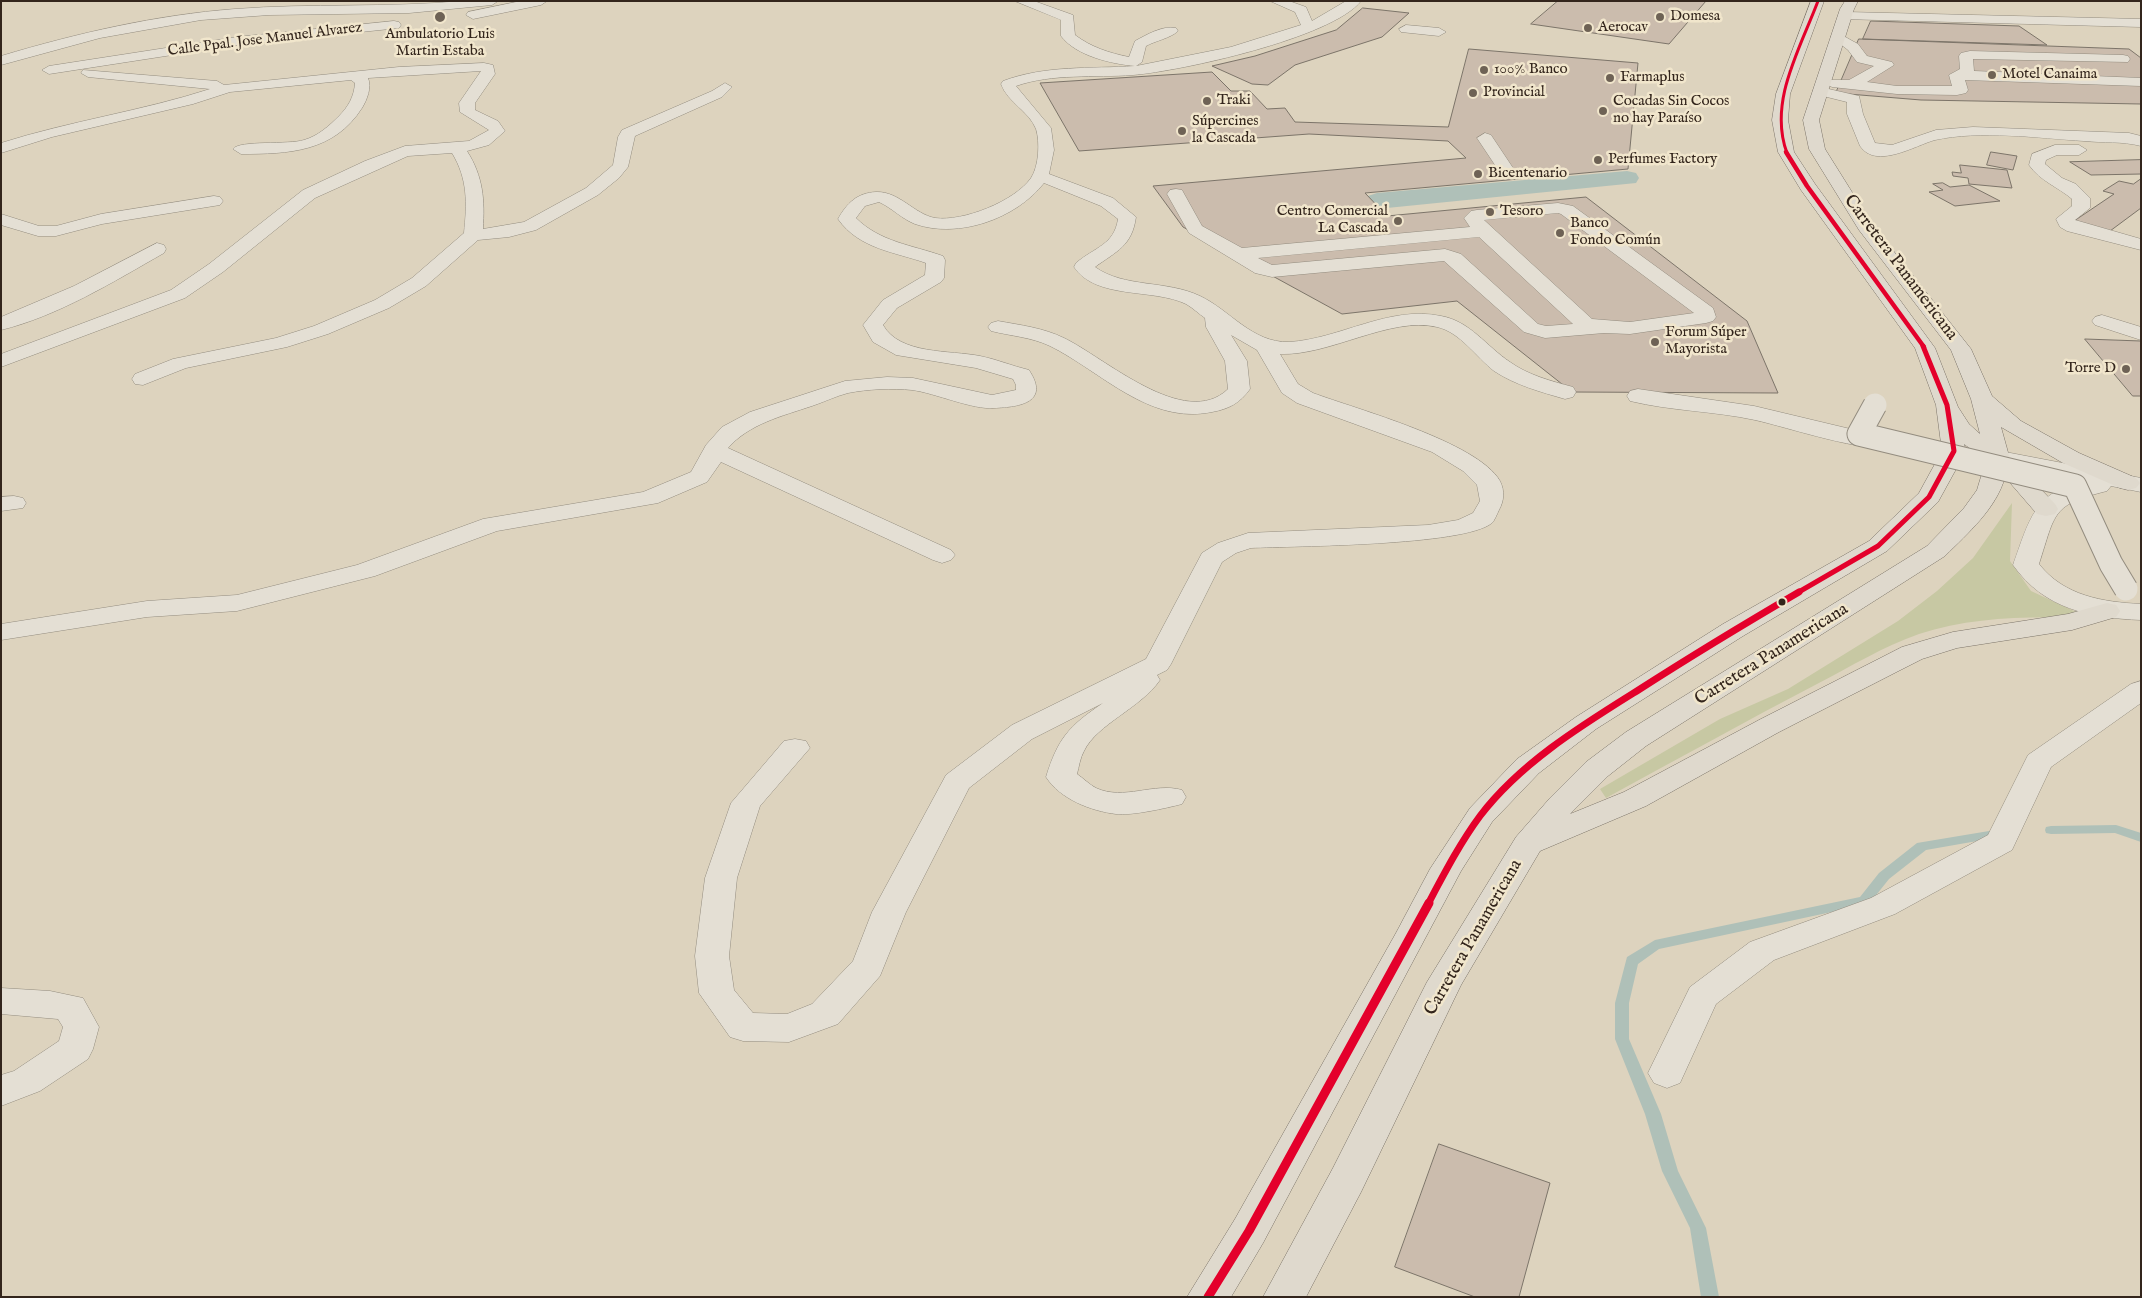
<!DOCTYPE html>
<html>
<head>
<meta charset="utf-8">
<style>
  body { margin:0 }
  #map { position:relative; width:2142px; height:1298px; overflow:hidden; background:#ddd3be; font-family:"IM FELL English",serif }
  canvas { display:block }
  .frame { position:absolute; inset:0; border:2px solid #33251c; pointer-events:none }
</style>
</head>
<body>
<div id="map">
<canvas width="2142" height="1298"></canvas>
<div class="frame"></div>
</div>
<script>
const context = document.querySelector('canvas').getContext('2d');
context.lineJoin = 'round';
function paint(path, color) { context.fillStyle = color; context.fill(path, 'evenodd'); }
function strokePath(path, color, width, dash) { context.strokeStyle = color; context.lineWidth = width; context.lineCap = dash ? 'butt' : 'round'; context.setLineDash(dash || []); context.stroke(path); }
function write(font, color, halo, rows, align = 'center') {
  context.font = font + ' "IM FELL English",serif'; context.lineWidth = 5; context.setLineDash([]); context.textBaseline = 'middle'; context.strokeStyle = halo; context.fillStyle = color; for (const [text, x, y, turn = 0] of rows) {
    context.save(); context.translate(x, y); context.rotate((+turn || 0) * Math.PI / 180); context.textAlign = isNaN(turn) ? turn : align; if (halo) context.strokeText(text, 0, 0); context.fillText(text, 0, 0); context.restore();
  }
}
paint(new Path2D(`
  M2012,503l-2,58 21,30 58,27c-56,-2 -116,-2 -170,16 -35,12 -69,33 -102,50 -71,37 -141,76 -211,114l-6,-9 120,-70 68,-30 110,-68 39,-30 36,-33z`), '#c7c8a3');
paint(new Path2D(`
  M2116,825l25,8v9l-26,-9 -64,1 -5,-1 -1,-3 1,-3 5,-1z
  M1995,830l5,1 1,3 -1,3 -74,13 -37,29 -20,25 -210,45 -21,15 -9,39v36l32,75 17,57 28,57 13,69h-18l-11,-69 -28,-57 -17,-57 -30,-75v-36l12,-46 28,-17 205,-43 19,-24 38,-30z`), '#afc0b8');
paint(new Path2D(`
  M1627,171l9,2 3,5 -3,5 -259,26 -9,-3 -4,-5 4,-5 9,-3z`), '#afc0b8');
const building = new Path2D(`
  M1558,1h148l-37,43 -138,-20z
  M1363,8l46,5 -27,24 -87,28 -27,20 -16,-1 -40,-18 43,-10 81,-26z
  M1871,21l148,5 28,19 -184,-6z
  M1859,39l270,10 12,9v46l-220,-4 -85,-7z
  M1469,49l169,14 -10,106 -263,24 22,23 199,-19 161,124 31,72 -206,-1 -115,-91 -115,13 -159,-87 -30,-41 313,-28 -18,-17 -139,-7 -230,17 -39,-68 172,-11 19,19h19l17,18 18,-1 10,14 153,5z
  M1991,152l26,4 -4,14 -26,-5z
  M2141,160v14l-50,1 -21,-13z
  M1960,165l47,5 5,18 -43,-4 -1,-6 -15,-2 -1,-4 9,1z
  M2141,179v29l-31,23 -36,-10 40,-27 -11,-3 16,-10 14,3z
  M1943,183l7,4 19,-2 31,16 -45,5 -26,-14 14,-2 -10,-6z
  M2085,339l56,2v55h-8z
  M1439,1144l111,39 -31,114h-44l-80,-30z`);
paint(building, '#cbbcad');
strokePath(building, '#7c7469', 1);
const minor = new Path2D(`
  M463,1h35l-6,4 -83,8 -140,2 -68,5 -101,18 -99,27v-9c77,-23 155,-41 234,-47 76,-6 152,-1 228,-8z
  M521,1h26l-6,4 -68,14 -7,-4 2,-3z
  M1015,1h19l39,14 2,20c16,12 34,18 54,22l6,-16c11,-6 28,-16 41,-13l2,3c-7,7 -23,10 -32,15l-4,16 -6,4 95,-19 70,-22 -6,-13 -25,-11h19l17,6 6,14 34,-20h15c-29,37 -180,70 -228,74 -39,3 -80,-2 -117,11l35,42 3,22 -5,24 64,24 23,19c-4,29 -19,34 -41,50 29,21 72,13 105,29 30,14 52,47 89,46 51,-3 100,-37 152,-26 29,5 45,30 69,46 18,13 41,19 63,25l3,5 -3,5 -8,2c-24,-7 -50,-14 -71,-28 -18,-14 -34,-39 -57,-44 -47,-11 -107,29 -157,27l18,30 15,9c43,16 165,49 187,88 5,10 4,20 -1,29 -2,4 -4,10 -7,13 -28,23 -198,23 -241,25l-15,5 -14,9 -51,102 -4,6 -10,5 3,5c-19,28 -63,44 -76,71 -4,7 -5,16 -7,23 6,4 13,11 19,14 28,13 58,-6 86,2l4,7 -4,7c-15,4 -51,12 -66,10 -25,-3 -56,-15 -70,-37 12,-39 23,-51 57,-74l-71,36 -63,49 -63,124 -26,64 -42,48 -49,18 -46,-1 -13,-4 -31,-44 -4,-37 10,-78 26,-75 53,-62 11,-2 11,2 4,7 -50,58 -23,72 -8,78 5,34 19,23 34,1 25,-10 41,-43 19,-49 74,-137 66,-50 134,-66 56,-106 16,-10 30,-10 180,-8 30,-5 15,-7 7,-12 -3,-16 -14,-14 -31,-19 -135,-49 -15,-10 -25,-43 -26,-15 16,26 3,28c-10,14 -21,20 -38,23 -63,13 -110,-40 -162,-66 -19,-9 -39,-10 -59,-15l-3,-4 3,-4 7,-2c22,4 46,7 66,17 40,19 121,93 164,51l-3,-28 -19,-34 -1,-9c-6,-4 -12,-10 -19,-14 -33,-16 -90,-4 -112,-37l2,-4c19,-16 38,-18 42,-44l-17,-13 -57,-23c-28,36 -86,56 -129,41 -13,-5 -23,-16 -36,-22l-14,4 -9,12c24,24 56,27 87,38l2,4 -1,18 -3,4 -44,26 -14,17c17,30 67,25 97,31 16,3 32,10 49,14 21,32 -8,37 -35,38 -21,2 -59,-15 -82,-18 -20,-2 -44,-1 -64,3 -12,3 -24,9 -36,13 -30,10 -63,18 -84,42l223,102 4,5 -4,5 -9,3 -9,-3 -212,-98 -14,20 -49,21 -161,28 -122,45 -138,35 -90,6 -146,23v-16l146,-23 90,-6 120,-30 126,-46 160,-27 48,-20 15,-27 16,-18 28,-15 95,-31 42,-4 26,1 79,17 24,-5v-5l-3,-6 -37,-11 -80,-13 -23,-13 -10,-17 20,-25 42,-25 1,-12c-31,-11 -67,-14 -88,-44 9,-16 19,-26 38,-27 23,-1 38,22 59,26 28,4 80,-17 96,-40 8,-12 9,-36 5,-49 -7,-18 -28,-26 -35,-45l2,-3c43,-16 87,-12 132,-15 -23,-2 -59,-10 -74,-30v-16z
  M1846,12l295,7v8l-300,-8 -2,-3 2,-3z
  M394,21l5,1 2,3 -2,3 -162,17 -188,29 -7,-4 7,-4 188,-29z
  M1406,25l33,3 7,4 -7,4 -38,-4 -2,-3z
  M1838,33l20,11 9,12 25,6 2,3 -27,17 30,4h55l-3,-11 11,-6 -1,-13 2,-3 9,-2 153,4 5,1 2,3 -2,3 -155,-3 1,12 167,7v8l-176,-6 3,10 -2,3 -9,2 -60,-1 -65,-7 -7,-4 2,-3h22l25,-14 -17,-4 -9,-12 -17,-13z
  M484,63l9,2 2,9 -20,29v7l23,11 7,10 -16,14 -22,6c16,25 18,49 16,78l41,-7 62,-34 27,-23 5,-28 4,-7 90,-39 13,-8 7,4 -10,10 -87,39 -7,31 -9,11 -21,17 -62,35 -27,7 -31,3 -52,46 -37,22 -61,26 -41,13 -101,21 -43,17 -8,-1 -3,-5 3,-5 38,-15 103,-21 38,-12 61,-26 37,-22 52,-45c3,-29 4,-54 -12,-80l-44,3 -93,42 -92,74 -38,26 -184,69v-13l170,-64 38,-26 94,-74 62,-29 40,-15 64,-5 20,-11 -29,-18 -1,-9 22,-32 -113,7c4,9 -1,22 -6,30 -28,44 -73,46 -121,46l-8,-5c6,-9 56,-4 71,-9 14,-4 25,-14 35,-24 9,-9 15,-19 16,-33l-4,-3 -121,12 -37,12 -141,33 -51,16v-10c69,-22 141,-32 209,-54l-122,-12 -7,-4 2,-3 134,11 7,4 175,-18z
  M1820,87l39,9 4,18 12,29 17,2 44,-15 37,-3 156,6 12,3v10c-19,-5 -38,-3 -57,-5 -46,-3 -104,-11 -149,-1 -19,5 -59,30 -75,6l-13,-32v-12l-32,-8 -2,-3z
  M1485,133l6,2 22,33 -2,4h-12l-2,-4 -20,-30z
  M2055,145h24l8,5 -8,5h-22l-11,5 -1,4 17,14 14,6 14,14v10l-15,12 66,19v11l-74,-19 -7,-4 -4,-8 16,-13v-7c-14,-12 -32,-18 -43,-34l3,-11z
  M1176,189l6,1 20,36 40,22 228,-21 -6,-9 7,-7 6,-1 81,-7 15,3 140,102 3,9 -3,4 -7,2 -76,11 -26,-1 -59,5 -21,-6 -80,-71 -172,16 -17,-4 -66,-40 -22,-39 3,-4zM1558,213l3,1 133,99 -64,9 -38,-3 -108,-99zM1479,237l94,87 -27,2 -8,-2 -77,-70 -16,-5 -173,16 -14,-7z
  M214,196l6,1 3,4 -3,4 -118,19 -46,12h-18l-37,-11v-11l38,12h17l45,-12z
  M157,243l7,2 2,4 -2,4c-51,29 -106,63 -163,77v-13l73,-31z
  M2102,315l39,12v13l-46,-15 -3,-4 3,-4z
  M1638,389l116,17 109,26 31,5 3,5 -3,5c-27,7 -107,-20 -139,-27 -41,-9 -84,-9 -125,-19l-3,-5 3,-5z
  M2000,451l141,27v14l-30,-6 -4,5c-56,14 -51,21 -68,73 25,32 64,38 102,40v16c-51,-2 -97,-11 -128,-55 16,-44 21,-74 72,-84l-93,-18 -4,-5 4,-5z
  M14,496l9,2 3,5 -3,5 -22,3v-14z
  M2141,681v22l-90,64 -39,83 -117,64 -121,46 -58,44 -36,79 -13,5 -13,-5 -6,-10 42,-86 60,-45 121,-44 117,-63 40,-80 103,-71z
  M1,988l49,3 33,7 16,29 -6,22 -5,10 -48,32 -39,15v-31l13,-4 45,-30 4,-14 -5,-8 -57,-5z`);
const major = new Path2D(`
  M1811,1h13l-34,93 -2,26 6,32 21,32 120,164 23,59 11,17 11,10 -9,-35 -20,-49 -92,-120 -50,-81 -6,-29 37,-111 5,-8h13l-4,8 -35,111 6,29 47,75 99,125 21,47 29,25 58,32 57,25 4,5 -4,5 -8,2 -8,-2 -57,-25 -62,-36 8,29 46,48 3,5 -3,5 -9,2 -9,-2 -32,-37c-9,32 -37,56 -60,79l-299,190 -38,30 -38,38 54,-22 135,-72 143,-73 51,-15 115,-18 39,-11 9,2 4,6 -4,6 -44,13 -115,18 -35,11 -143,73 -133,74 -106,45 -79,134 -100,207 -55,105h-43l70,-129 94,-186 89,-145 34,-39 36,-36 40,-30 301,-186 37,-38 13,-18 9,-30 -22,-16 2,7 -28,51 -51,49 -144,85 -147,93 -57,44 -47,49 -31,49 -198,372 -32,54h-44l48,-78 161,-286 34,-64 40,-61 47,-49 59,-42 147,-93 146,-83 50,-48 23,-42 -6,-46 -21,-57 -114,-158 -23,-38 -6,-32 4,-26z`);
strokePath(minor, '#938c7f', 1);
strokePath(major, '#7c7469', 1);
paint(minor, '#e4dfd4');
paint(major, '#dfd9cd');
const minorBridge = new Path2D(`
  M1875,405l-16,29 216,52 36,78 15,25`);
strokePath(minorBridge, '#938c7f', 25, []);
strokePath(minorBridge, '#e4dfd4', 23);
strokePath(new Path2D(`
  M1787,153c-19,-51 13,-104 31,-152`), '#e4002b', 3);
strokePath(new Path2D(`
  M1786,152l21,34 117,161`), '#e4002b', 4.5);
strokePath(new Path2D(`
  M1797,593l81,-47 51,-49 25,-46 -7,-46 -24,-59`), '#e4002b', 5);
strokePath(new Path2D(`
  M1428,904c16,-30 32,-61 52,-88 41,-54 104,-92 160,-127 53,-34 106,-66 159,-97`), '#e4002b', 7);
strokePath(new Path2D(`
  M1208,1297l41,-66 180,-328`), '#e4002b', 9);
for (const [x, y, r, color] of [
  [440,17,6,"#6e6255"],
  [1660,17,5,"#6e6255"],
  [1588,28,5,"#6e6255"],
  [1484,70,5,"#6e6255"],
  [1992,75,5,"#6e6255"],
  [1610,78,5,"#6e6255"],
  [1473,93,5,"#6e6255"],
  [1207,101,5,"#6e6255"],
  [1603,111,5,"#6e6255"],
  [1182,131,5,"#6e6255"],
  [1598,160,5,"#6e6255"],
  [1478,174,5,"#6e6255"],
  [1490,212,5,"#6e6255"],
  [1398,221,5,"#6e6255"],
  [1560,233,5,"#6e6255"],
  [1655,342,5,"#6e6255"],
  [2126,369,5,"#6e6255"],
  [1782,602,4.5,"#33251c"]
]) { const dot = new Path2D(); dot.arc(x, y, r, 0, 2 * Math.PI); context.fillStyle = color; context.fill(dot); strokePath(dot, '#f1e6cc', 2); }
write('15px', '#33251c', '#f1e6cc', [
  ["Domesa",1670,17],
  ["Aerocav",1598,28],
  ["Ambulatorio Luis",440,35,"center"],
  ["Martin Estaba",440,52,"center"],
  ["100% Banco",1494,70],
  ["Motel Canaima",2002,75],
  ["Farmaplus",1620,78],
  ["Provincial",1483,93],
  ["Traki",1217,101],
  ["Cocadas Sin Cocos",1613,102],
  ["no hay Paraíso",1613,119],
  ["Súpercines",1192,122],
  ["la Cascada",1192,139],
  ["Perfumes Factory",1608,160],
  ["Bicentenario",1488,174],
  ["Centro Comercial",1388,212,"right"],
  ["La Cascada",1388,229,"right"],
  ["Tesoro",1500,212],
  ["Banco",1570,224],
  ["Fondo Común",1570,241],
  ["Forum Súper",1665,333],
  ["Mayorista",1665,350],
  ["Torre D",2116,369,"right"]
], 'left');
write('15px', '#33251c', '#f1e6cc', [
  ["Calle Ppal. Jose Manuel Alvarez",265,40,-7]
]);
write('18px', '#33251c', '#f1e6cc', [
  ["Carretera Panamericana",1900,268,53],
  ["Carretera Panamericana",1772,655,-32],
  ["Carretera Panamericana",1474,938,-60]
]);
</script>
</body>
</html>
